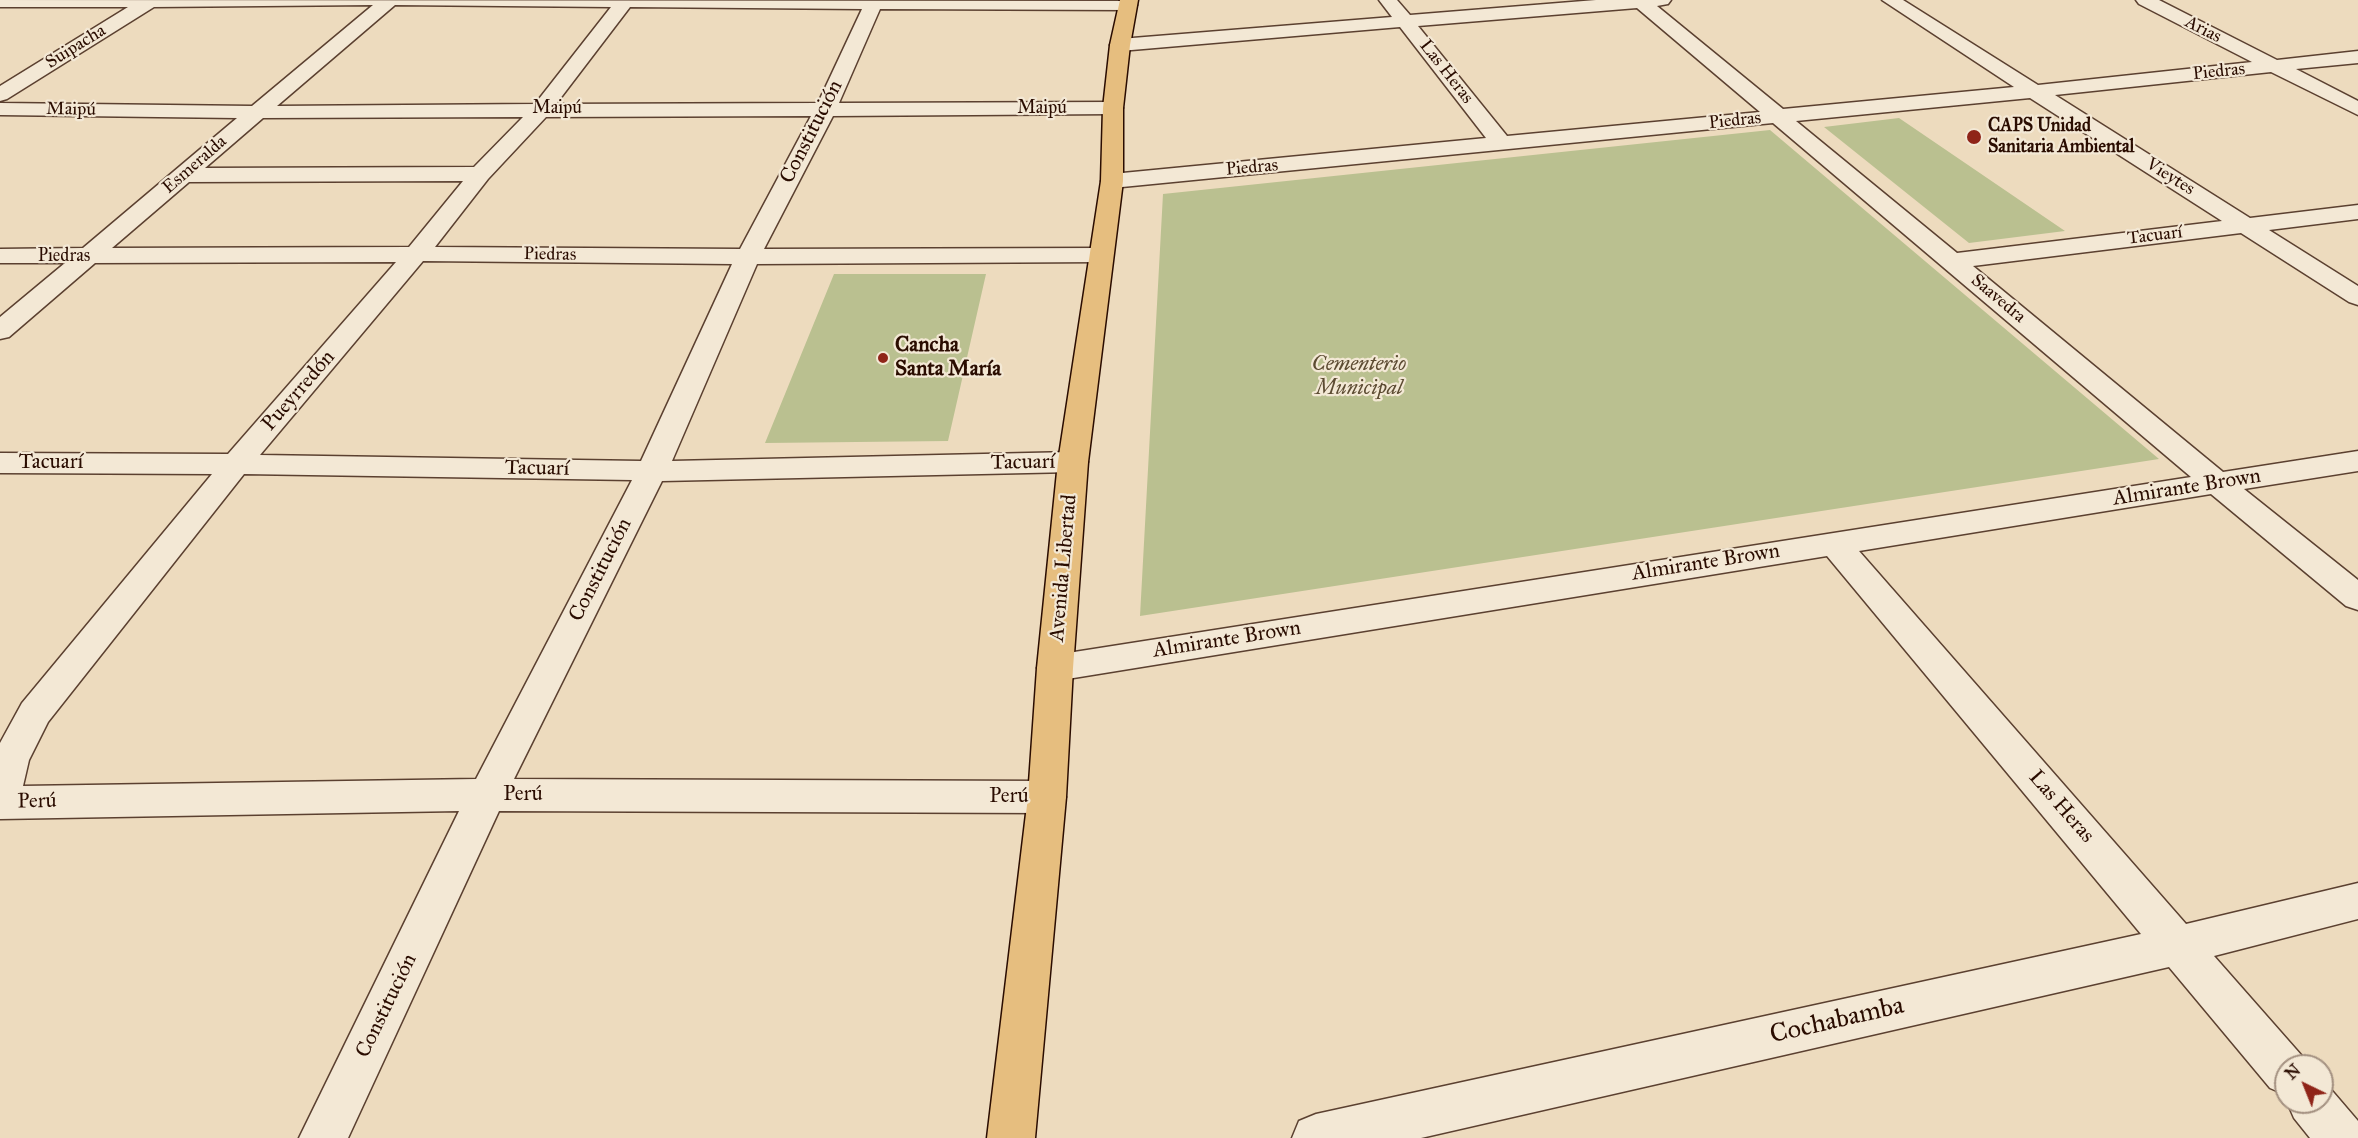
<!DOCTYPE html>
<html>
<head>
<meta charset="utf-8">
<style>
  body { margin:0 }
  #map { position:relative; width:2358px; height:1138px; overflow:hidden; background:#eddbbe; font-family:"IM FELL Great Primer",serif }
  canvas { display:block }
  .north { position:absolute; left:2274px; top:1054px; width:60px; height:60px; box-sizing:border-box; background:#f3e8d5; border:2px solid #a39080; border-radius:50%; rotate:317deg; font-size:16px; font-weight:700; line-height:24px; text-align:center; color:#2a0c00 }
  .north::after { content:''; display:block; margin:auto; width:21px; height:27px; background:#8f2418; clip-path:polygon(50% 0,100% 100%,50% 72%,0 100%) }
</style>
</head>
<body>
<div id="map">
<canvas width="2358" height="1138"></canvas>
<div class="north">N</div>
</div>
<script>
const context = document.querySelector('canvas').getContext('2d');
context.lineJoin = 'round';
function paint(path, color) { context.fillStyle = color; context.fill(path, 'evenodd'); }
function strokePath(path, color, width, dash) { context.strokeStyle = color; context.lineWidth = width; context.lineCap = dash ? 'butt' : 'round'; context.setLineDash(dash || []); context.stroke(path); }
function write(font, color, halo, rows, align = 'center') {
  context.font = font + ' "IM FELL Great Primer",serif'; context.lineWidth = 4.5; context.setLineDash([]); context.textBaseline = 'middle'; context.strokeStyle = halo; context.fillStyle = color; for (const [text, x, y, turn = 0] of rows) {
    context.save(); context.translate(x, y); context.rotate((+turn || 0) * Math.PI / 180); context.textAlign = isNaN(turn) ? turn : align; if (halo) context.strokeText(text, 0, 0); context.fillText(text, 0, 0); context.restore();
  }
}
paint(new Path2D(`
  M1899,118l166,113 -96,12 -145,-116z
  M1770,130l389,329 -1019,157 23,-422z
  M834,274h152l-38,167 -183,2z`), '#bac090');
const minor = new Path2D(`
  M0,0l1134,1 3,4 -3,4 -6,1 -248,-1 -41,94 274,-1 7,2 3,4 -3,4 -7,2 -280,2 -69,133 337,-1 9,2 3,5 -3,5 -9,2 -344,2 -85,197 401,-9 11,3 4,7 -4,7 -11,3 -411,9 -148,298 533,2 14,5 5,11 -5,11 -14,5 -548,-2 -151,327h-49l160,-327 -459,8v-76l22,-40 190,-229 -212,-1v-20l228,1 168,-192 -301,1 -86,74 -9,2v-22l65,-54h-65v-14l83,-1 154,-130 -237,-3v-12l252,3 121,-101 -219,2 -147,92 -7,2v-15l128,-79h-128zM395,5l216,2 -76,97 -258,2zM630,7l232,2 -44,94 -262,1zM811,116l-71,133 -305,-2 53,-68 58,-62zM523,117l-49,50 -269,1 58,-50zM463,181l-54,66 -297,1 77,-66zM423,261l309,3 -91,197 -381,-6zM244,474l388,6 -156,299 -453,7 6,-26 19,-38z
  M1379,0h18l13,15 186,-15h75l-3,4 -11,2 126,103 231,-22 -132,-87h21l135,85 214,-23 -113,-58 -3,-4h23l118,60 81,-9v12l-62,6 62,32v14l-87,-43 -216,23 195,123 108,-13v14l-89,11 89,56v19l-9,-3 -108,-69 -268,33 250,206 135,-21v20l-114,18 114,91v30l-12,-4 -135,-112 -352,57 327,373 172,-41v36l-144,37 88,100 5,10h-21v29l-16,-7 -101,-121 -748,171h-129l7,-17 17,-7 825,-180 -314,-378 -772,125 -13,-4 -5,-9 5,-9 13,-4 1136,-178 -418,-354 -661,65 -8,-2 -3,-5 3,-5 8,-2 374,-36 -86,-111 -280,24 -7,-2 -3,-4 3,-4 7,-2 272,-22zM1637,8l123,104 -253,24 -89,-110zM2030,98l192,123 -265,32 -161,-132z
  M2322,1083l6,3 30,35v17h-48l-16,-20 -7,-16h35z`);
const major = new Path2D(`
  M1120,0h18l-8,45 -7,63v73l-35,281 -15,206 -7,129 -31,341h-48l41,-341 9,-129 21,-206 43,-281 2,-73 7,-63z`);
strokePath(minor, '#5b4030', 3);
strokePath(major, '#2a0c00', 3);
paint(minor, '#f3e8d5');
paint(major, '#e6be7f');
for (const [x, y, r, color] of [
  [1974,137,8,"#8f2418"],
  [883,358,6,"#8f2418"]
]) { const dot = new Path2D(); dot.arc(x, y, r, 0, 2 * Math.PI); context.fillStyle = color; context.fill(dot); strokePath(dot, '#f3e8d5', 2); }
write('18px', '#2a0c00', '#f3e8d5', [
  ["Arias",2203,30,27],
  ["Suipacha",76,47,-32],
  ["Las Heras",1446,72,52],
  ["Piedras",2219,72,-6],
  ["Maipú",557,109],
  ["Maipú",1042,109],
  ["Maipú",71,110,1],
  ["Piedras",1735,121,-6],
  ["Esmeralda",195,165,-41],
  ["Piedras",1252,168,-5],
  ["Vieytes",2170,177,32],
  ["Tacuarí",2155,236,-7],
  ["Piedras",550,255,1],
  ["Piedras",64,257],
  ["Saavedra",1998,299,40]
]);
write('bold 18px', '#2a0c00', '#f3e8d5', [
  ["CAPS Unidad",1988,127],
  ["Sanitaria Ambiental",1988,148]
], 'left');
write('21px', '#2a0c00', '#f3e8d5', [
  ["Constitución",812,132,-63],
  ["Pueyrredón",299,391,-49],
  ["Tacuarí",51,463],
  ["Tacuarí",1023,463,-1],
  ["Tacuarí",537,469,1],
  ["Almirante Brown",2187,488,-9],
  ["Almirante Brown",1706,563,-9],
  ["Avenida Libertad",1064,568,-85],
  ["Constitución",601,570,-63],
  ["Almirante Brown",1227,640,-9],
  ["Perú",523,795],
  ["Perú",1009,797],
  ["Perú",37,802,-1],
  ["Las Heras",2061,807,49],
  ["Constitución",387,1006,-64]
]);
write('bold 21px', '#2a0c00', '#f3e8d5', [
  ["Cancha",895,346],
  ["Santa María",895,370]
], 'left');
write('italic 21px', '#5c4b32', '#f3e8d5', [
  ["Cementerio",1359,365],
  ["Municipal",1359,389]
]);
write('26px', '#2a0c00', '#f3e8d5', [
  ["Cochabamba",1837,1021,-13]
]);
</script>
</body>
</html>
